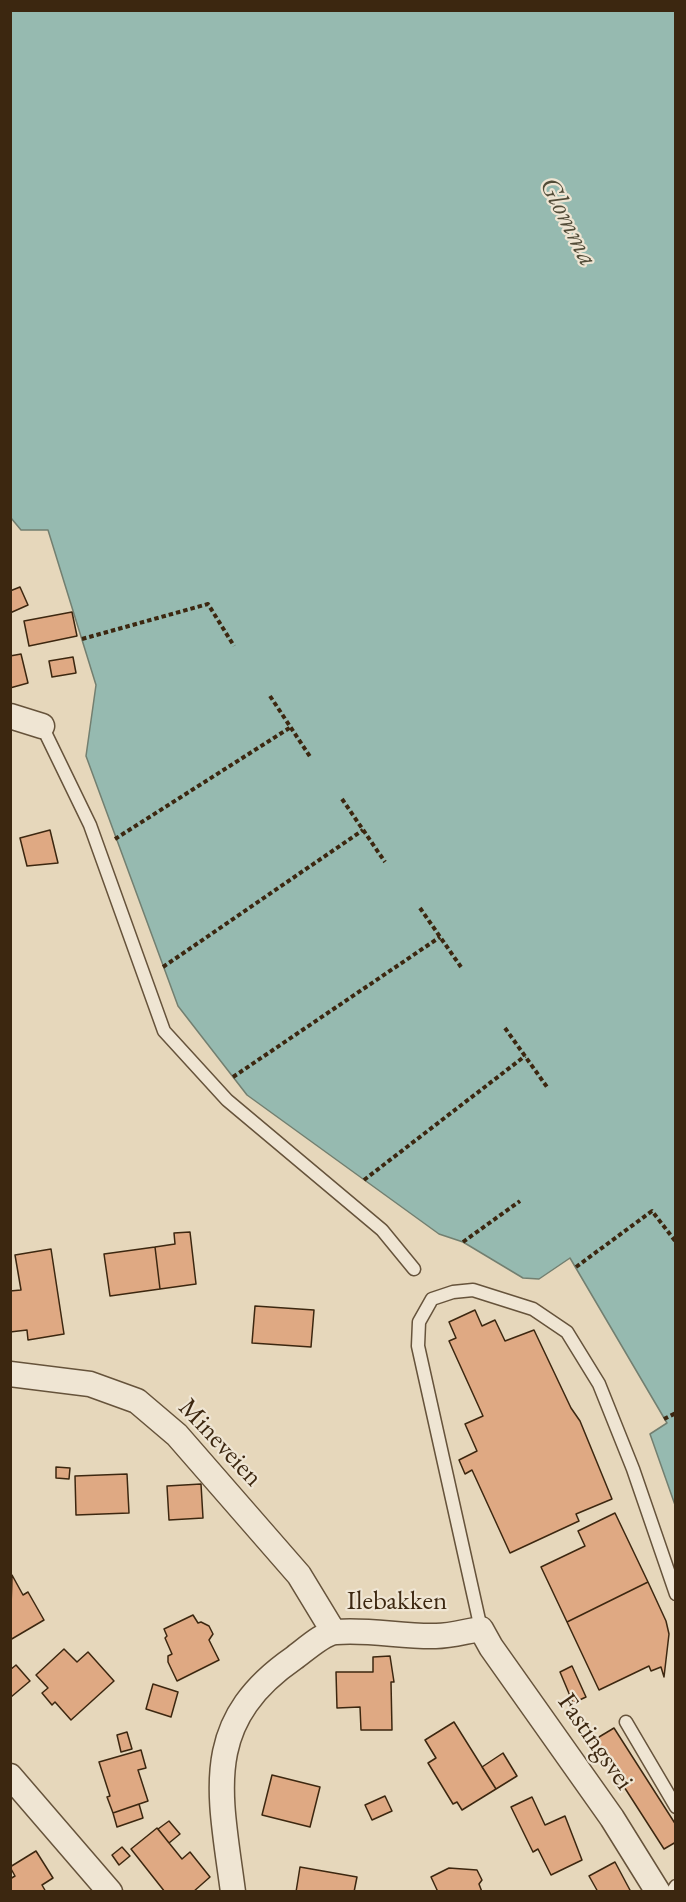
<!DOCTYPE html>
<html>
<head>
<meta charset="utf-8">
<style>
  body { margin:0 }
  #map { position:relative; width:686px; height:1902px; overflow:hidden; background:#e6d7bb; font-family:"EB Garamond",serif }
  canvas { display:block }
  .frame { position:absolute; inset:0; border:12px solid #3c2710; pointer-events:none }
</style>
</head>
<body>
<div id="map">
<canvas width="686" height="1902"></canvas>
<div class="frame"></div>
</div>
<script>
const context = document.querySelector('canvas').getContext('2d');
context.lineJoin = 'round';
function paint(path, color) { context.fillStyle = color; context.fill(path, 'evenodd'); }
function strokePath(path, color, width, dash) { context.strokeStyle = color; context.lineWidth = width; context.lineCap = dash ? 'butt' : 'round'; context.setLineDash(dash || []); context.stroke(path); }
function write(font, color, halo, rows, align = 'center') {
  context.font = font + ' "EB Garamond",serif'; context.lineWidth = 4.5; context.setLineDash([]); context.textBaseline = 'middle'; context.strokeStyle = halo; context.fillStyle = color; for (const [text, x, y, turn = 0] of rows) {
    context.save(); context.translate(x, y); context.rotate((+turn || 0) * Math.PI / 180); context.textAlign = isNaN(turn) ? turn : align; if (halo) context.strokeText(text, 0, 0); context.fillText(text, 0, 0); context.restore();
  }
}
const water = new Path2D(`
  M10,11h665v1494l-25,-71 17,-11 -97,-165 -31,21 -16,-1 -60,-36 -24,-8 -192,-139 -69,-89 -92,-250 10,-71 -48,-155h-27l-10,-12z`);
paint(water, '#96bab0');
strokePath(water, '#727f70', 1.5);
const building = new Path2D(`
  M20,587l8,18 -18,8v-22z
  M72,612l5,24 -48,10 -5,-25z
  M21,654l7,29 -18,5v-32z
  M73,657l3,16 -24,4 -3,-16z
  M50,830l8,33 -31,3 -7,-28z
  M190,1232l6,52 -36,5 -5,-42 20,-3 -1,-11z
  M155,1247l5,42 -50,7 -6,-42z
  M51,1249l13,85 -36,6 -1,-10 -17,2v-41l11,-1 -6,-35z
  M255,1306l59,4 -3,37 -59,-4z
  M475,1310l7,16 13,-6 10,21 29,-11 37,78 9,13 32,78 -36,15 3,7 -69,32 -38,-83 -7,4 -6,-14 18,-9 -12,-27 18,-8 -34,-75 7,-3 -7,-16z
  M56,1467l14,1 -1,11 -13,-1z
  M127,1474l2,39 -53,2 -1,-39z
  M201,1484l2,34 -34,2 -2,-34z
  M615,1513l33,69 -81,40 -26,-55 44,-21 -7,-15z
  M12,1575l11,20 5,-3 16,28 -34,20z
  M648,1582l18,39 3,13 -5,43 -3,-10 -10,4 -2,-5 -50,24 -32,-68z
  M193,1615l5,8 3,-1 8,4 4,8 -4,6 10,20 -42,21 -9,-19v-6l4,-2 -7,-16 2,-2 -3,-7z
  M64,1649l13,13 11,-10 26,29 -43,39 -16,-18 -3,3 -10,-12 6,-5 -12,-13z
  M390,1656l4,26h-3l1,48h-31l-1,-23 -23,1 -1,-36h37v-15z
  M16,1665l14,16 -19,16 -1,-27z
  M572,1666l14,31 -13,6 -13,-31z
  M153,1684l25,8 -7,25 -25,-8z
  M454,1722l42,67 -34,21 -5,-8 -4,2 -25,-41 8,-5 -11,-18z
  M614,1728l62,97v17l-12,7 -70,-109z
  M127,1732l5,17 -11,3 -4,-17z
  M141,1750l5,18 -8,2 10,31 -35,12 -6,-16 3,-1 -11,-34z
  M503,1753l14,23 -21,13 -14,-22z
  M272,1775l48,12 -10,40 -48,-12z
  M385,1796l7,15 -20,9 -7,-15z
  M532,1797l13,28 20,-9 17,44 -31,15 -13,-26 -5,3 -22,-45z
  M139,1804l4,14 -26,9 -4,-14z
  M169,1821l11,13 -11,9 -11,-14z
  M157,1828l25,31 8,-7 20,25 -17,15h-28l-34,-43z
  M122,1847l8,9 -11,9 -7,-10z
  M36,1851l17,27 -11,7 4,7h-36v-13l5,-3 -5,-9z
  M615,1862l16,30h-33l-9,-16z
  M300,1867l57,10 -3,15h-58z
  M449,1868l28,2 5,10 -3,4 3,8h-44l-7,-15z`);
paint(building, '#dfa983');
strokePath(building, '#3c2710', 1.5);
const lane = new Path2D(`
  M42,726l48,99 74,206 63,69 155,130 32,39
  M481,1629l-63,-283 1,-24 13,-23 21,-7 20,-2 60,19 34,23 32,52 34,85 43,125
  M626,1722l50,85
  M672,1892l4,-6`);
const street = new Path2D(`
  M10,716l32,10
  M10,1374l80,10 47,17 40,34 122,140 34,56
  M10,1776l100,116
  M233,1892c-13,-99 -33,-169 61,-234 10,-7 29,-25 42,-26 33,-3 67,5 100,4 15,0 31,-5 45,-7l10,18 121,171 46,74`);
strokePath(lane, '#66533b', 15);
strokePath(street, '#66533b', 27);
strokePath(new Path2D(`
  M82,639l126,-35 26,42
  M270,696l41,62
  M342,799l43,63
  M115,839l176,-112
  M420,908l41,59
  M163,967l200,-137
  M505,1028l42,59
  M233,1077l207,-140
  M364,1180l161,-124
  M463,1242l57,-41
  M576,1267l76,-56 24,31
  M664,1419l12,-6`), '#3c2710', 4, [4.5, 3]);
strokePath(lane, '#efe5d3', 12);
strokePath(street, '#efe5d3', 24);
write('27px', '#3c2710', '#efe5d3', [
  ["Mineveien",220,1443,47],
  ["Ilebakken",397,1602],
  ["Fastingsvei",595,1742,55]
]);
write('italic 28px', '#524c38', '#efe5d3', [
  ["Glomma",568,222,63]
]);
</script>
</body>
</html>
